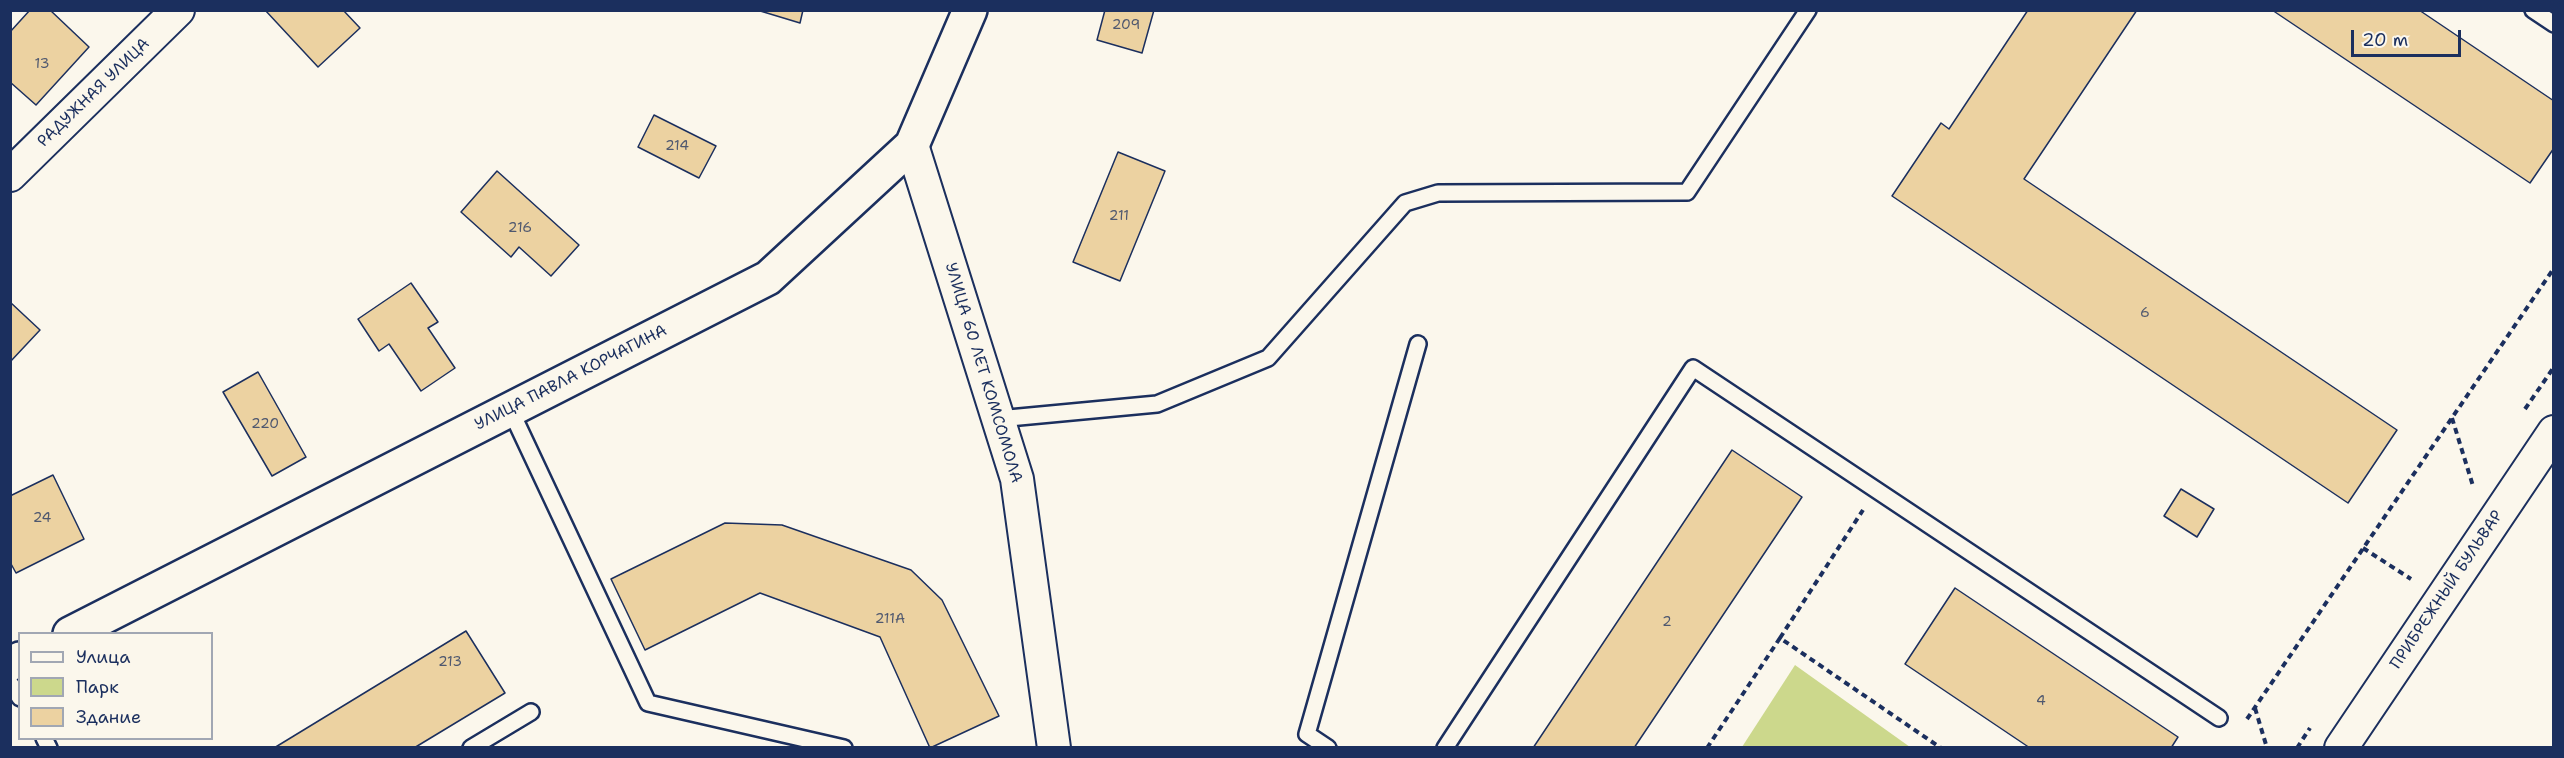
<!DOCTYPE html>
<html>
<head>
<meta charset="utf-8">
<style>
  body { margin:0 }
  #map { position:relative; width:2564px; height:758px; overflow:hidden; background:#fbf7ec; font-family:"Shantell Sans",sans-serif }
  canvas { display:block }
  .frame { position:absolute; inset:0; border:12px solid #1b2f5e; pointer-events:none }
  .legend { position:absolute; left:18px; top:632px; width:195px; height:108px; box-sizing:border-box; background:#fbf7ec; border:2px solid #a1a7b3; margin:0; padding:8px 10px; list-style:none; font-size:18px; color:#1b2f5e }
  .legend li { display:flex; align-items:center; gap:12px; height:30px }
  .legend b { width:30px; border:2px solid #a1a7b3 }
  .scale { position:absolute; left:2351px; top:30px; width:110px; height:27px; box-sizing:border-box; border:3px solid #1b2f5e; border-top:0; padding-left:8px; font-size:18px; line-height:21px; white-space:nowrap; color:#1b2f5e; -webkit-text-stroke:4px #fbf7ec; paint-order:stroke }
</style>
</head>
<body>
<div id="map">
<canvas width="2564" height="758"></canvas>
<div class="frame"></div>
<ul class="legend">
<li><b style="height:8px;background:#fbf7ec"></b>Улица</li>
<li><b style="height:16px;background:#ccd88c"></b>Парк</li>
<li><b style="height:16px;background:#ecd2a1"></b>Здание</li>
</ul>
<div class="scale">20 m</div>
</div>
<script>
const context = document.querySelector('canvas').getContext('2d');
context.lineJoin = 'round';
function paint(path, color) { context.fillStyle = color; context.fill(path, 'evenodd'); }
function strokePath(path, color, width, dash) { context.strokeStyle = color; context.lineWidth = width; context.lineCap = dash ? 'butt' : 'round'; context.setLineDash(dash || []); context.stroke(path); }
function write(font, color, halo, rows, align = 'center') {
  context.font = font + ' "Shantell Sans",sans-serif'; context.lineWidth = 4.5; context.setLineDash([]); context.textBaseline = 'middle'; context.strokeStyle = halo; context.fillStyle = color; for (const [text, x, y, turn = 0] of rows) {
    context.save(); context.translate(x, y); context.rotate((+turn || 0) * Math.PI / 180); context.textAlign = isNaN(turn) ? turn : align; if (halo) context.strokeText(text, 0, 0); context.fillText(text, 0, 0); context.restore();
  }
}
paint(new Path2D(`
  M1795,665l115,82h-168z`), '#ccd88c');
const building = new Path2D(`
  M30,10h20l39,37 -53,58 -26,-23v-50z
  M265,10h78l17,18 -42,39z
  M757,10h46l-3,13z
  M1105,10h49l-12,43 -45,-13z
  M2028,10h109l-113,169 373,251 -49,73 -456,-307 49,-73 8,6z
  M2272,10h147l135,91v47l-24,35z
  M654,115l62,31 -17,32 -61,-31z
  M1118,152l47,19 -45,110 -47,-19z
  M497,171l82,74 -28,31 -32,-29 -8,10 -50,-45z
  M411,283l27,39 -10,6 27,40 -34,23 -32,-47 -10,7 -21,-32z
  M10,302l30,28 -30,32z
  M258,372l48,85 -34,19 -49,-84z
  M1732,450l70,47 -168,251h-101z
  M53,475l31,64 -68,34 -6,-11v-66z
  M2181,489l33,20 -17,28 -33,-21z
  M725,523l57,2 129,45 31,30 57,116 -69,32 -50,-111 -120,-44 -115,57 -34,-71z
  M1955,588l223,149 -7,11h-141l-125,-84z
  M466,631l39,62 -91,55h-140z`);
paint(building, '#ecd2a1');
strokePath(building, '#1b2f5e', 1.5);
const service = new Path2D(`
  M2533,10l21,14
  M510,409l138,294 196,45
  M998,419l159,-15 111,-46 137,-155 33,-10 249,-1 121,-182
  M10,683l10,15
  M44,738l5,10
  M471,748l60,-36
  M1328,748l-21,-14 111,-390
  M1445,748l248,-380 526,350`);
const minor = new Path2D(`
  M912,145l105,334 37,269
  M10,175l168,-165
  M2341,748l213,-316`);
const secondary = new Path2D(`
  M70,634l698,-356 144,-133 58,-135
  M10,664l10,-5`);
strokePath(service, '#1b2f5e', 20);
strokePath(minor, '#1b2f5e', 36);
strokePath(secondary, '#1b2f5e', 38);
strokePath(new Path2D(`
  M2525,409l29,-42
  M2452,418l21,68
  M2363,548l48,31
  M1780,638l83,-128
  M2255,708l12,40
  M2247,719l307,-451
  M1707,748l73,-110 161,110
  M2297,748l13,-20`), '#1b2f5e', 4, [6, 4.5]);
strokePath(service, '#fbf7ec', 15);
strokePath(minor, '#fbf7ec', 32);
strokePath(secondary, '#fbf7ec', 33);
write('14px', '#4f586f', null, [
  ["209",1126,25],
  ["13",42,64],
  ["214",677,146],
  ["211",1119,216],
  ["216",520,228],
  ["6",2145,313],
  ["220",265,424],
  ["24",42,518],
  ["211А",890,619],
  ["2",1667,622],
  ["213",450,662],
  ["4",2041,701]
]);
write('16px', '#1b2f5e', '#fbf7ec', [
  ["РАДУЖНАЯ УЛИЦА",94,93,-44],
  ["УЛИЦА 60 ЛЕТ КОМСОМОЛА",983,373,73],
  ["УЛИЦА ПАВЛА КОРЧАГИНА",571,378,-27],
  ["ПРИБРЕЖНЫЙ БУЛЬВАР",2447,590,-56]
]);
</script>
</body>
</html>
